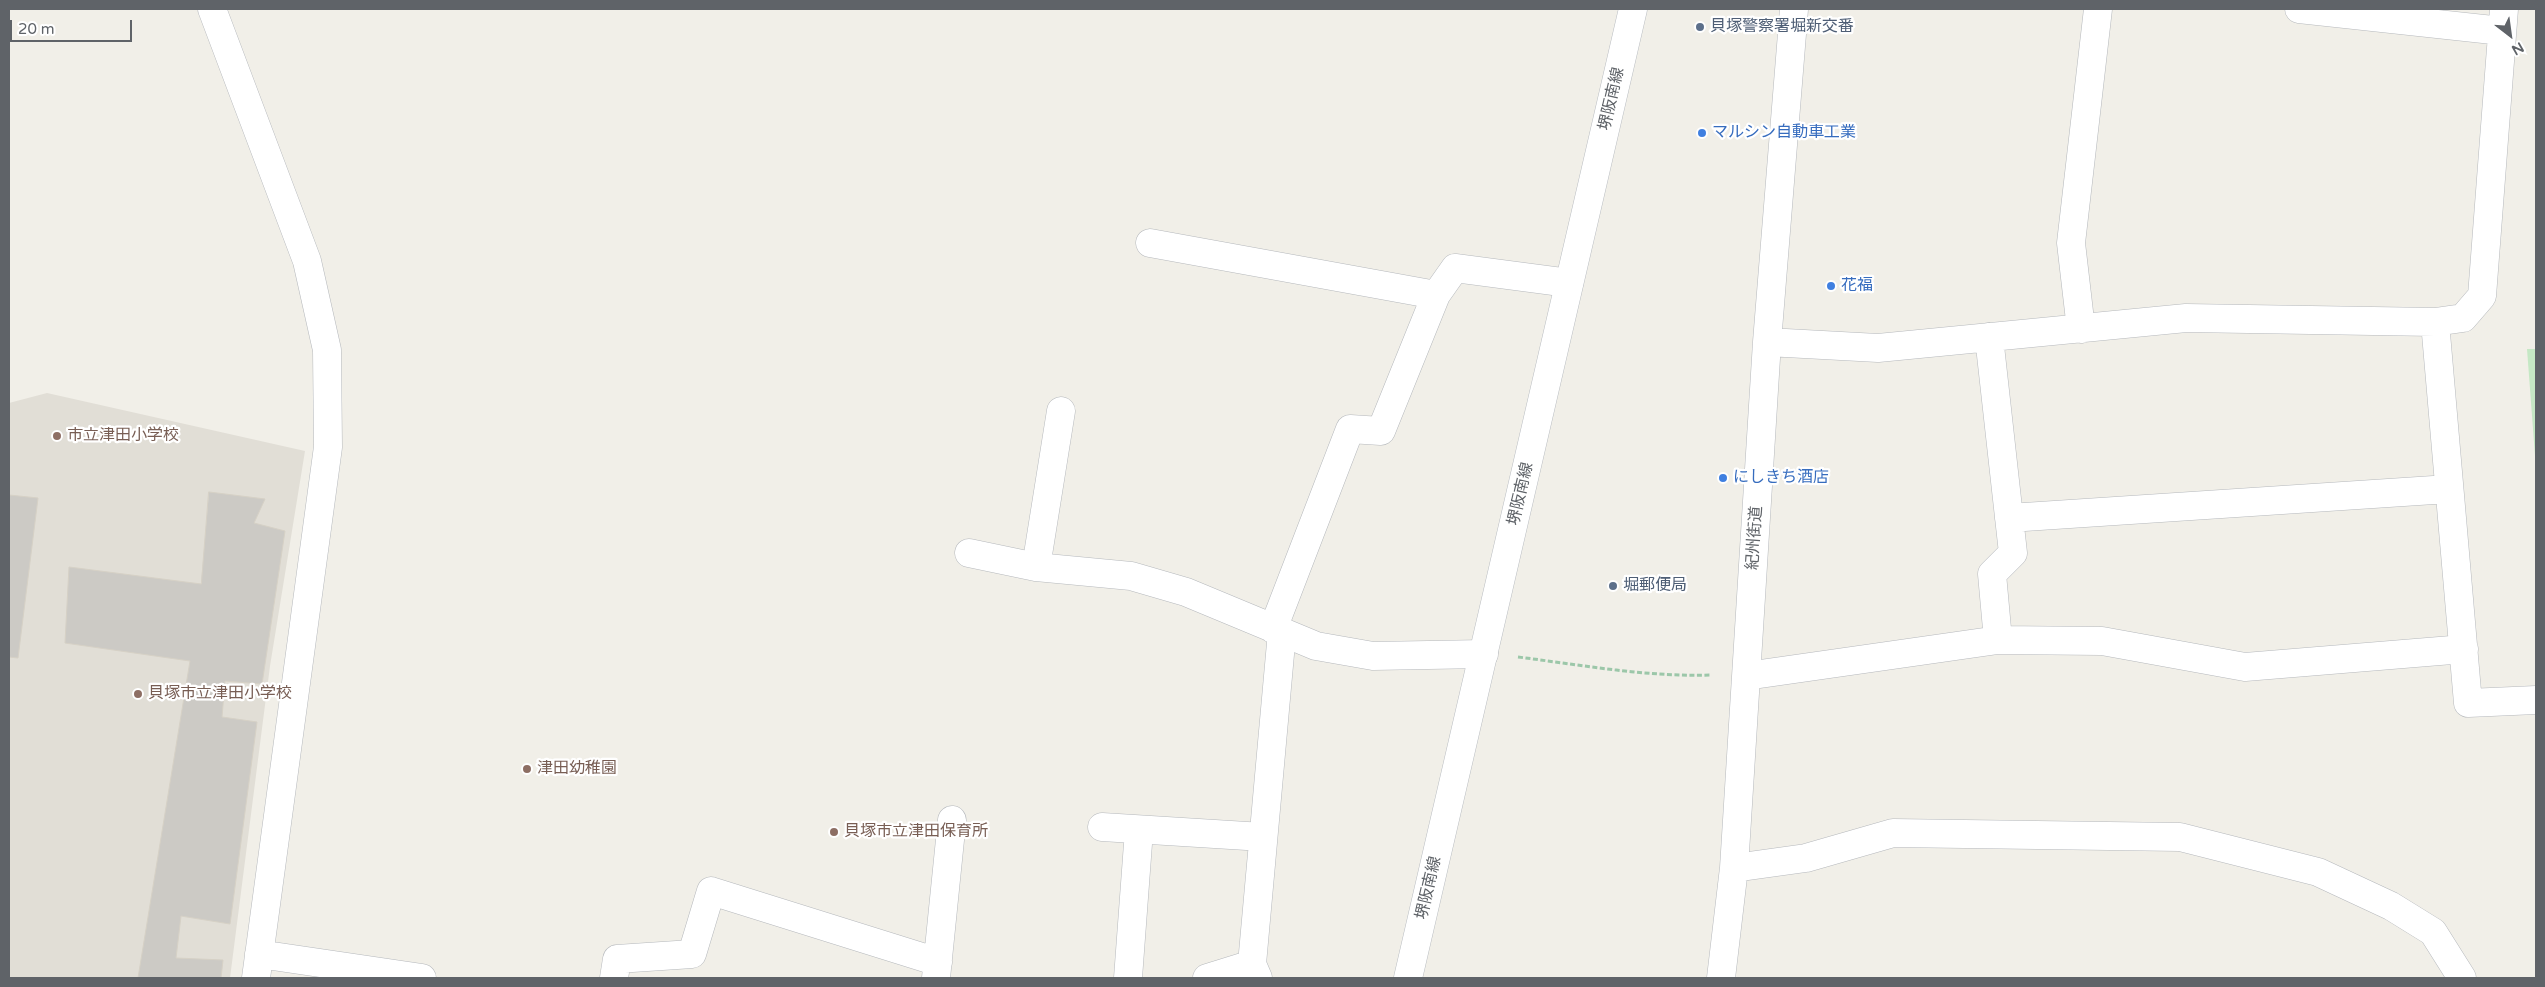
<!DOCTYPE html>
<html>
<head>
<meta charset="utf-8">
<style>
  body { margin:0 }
  #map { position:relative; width:2545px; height:987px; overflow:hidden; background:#f1efe8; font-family:"Varela Round",sans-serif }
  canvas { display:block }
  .frame { position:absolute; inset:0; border:10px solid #5f6368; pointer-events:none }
  .north { position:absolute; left:2485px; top:10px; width:50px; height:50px; -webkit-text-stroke:4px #fff; paint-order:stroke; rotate:150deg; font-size:14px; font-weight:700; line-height:20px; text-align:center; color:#5f6368 }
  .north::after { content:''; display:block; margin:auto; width:18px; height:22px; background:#5f6368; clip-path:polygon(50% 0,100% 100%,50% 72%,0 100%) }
  .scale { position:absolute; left:10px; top:20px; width:122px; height:22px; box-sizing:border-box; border:2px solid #5f6368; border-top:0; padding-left:6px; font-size:15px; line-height:18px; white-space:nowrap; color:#5f6368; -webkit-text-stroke:4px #fff; paint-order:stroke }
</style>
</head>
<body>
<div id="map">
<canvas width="2545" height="987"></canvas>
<div class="frame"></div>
<div class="north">N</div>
<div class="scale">20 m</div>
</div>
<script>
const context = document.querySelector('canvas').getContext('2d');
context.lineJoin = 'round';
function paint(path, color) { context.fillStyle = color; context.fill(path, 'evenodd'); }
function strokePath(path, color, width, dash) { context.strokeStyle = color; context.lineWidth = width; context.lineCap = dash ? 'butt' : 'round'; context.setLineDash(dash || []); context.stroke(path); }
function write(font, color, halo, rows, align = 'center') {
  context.font = font + ' "Varela Round","Noto Sans JP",sans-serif'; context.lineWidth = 4.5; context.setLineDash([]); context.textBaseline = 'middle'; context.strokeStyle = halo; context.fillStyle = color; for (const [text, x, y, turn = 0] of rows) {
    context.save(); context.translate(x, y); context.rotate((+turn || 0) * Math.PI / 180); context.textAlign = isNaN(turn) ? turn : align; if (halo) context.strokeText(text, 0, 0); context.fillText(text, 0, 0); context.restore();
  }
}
paint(new Path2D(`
  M47,393l258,58 -35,215 -40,312h-221v-575z`), '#e1ded6');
paint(new Path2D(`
  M2527,349h9v120z`), '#c5e8c5');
const building = new Path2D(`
  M209,492l56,7 -11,24 31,8 -23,153 -37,-3 -3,36 35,5 -27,202 -49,-8 -5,42 47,2 -2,18h-83l52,-317 -125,-18 4,-76 132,17z
  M9,495l29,3 -20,160 -9,-1z`);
paint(building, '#cccac5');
strokePath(building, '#d6d1c6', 1);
const minor = new Path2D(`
  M212,9l95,252 20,89 1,97 -72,531
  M2299,9l203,22
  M1150,243l286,52
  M2435,322l33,381 68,-3
  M2081,329l-10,-86 27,-234
  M1989,337l24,216 -21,21 6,66
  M1767,342l111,6 308,-30 249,4 28,-4 19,-22 22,-287
  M2009,518l440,-29
  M969,553l67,14 95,9 55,16 130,54 57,10 111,-2
  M1036,567l25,-156
  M1273,629l77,-200 31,2 55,-136 19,-27 114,15
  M1746,676l252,-36 104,1 143,26 219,-18
  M1102,827l161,10
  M1734,868l72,-10 87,-25 287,4 138,35 73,34 42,26 29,46
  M259,954l163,24
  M614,978l3,-19 75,-5 19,-63 227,71
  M936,978l16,-158
  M1128,978l11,-148
  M1207,978l45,-14
  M1258,978l-6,-14 30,-332
  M1721,978l13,-110 33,-526 27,-333`);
const secondary = new Path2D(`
  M1408,978l225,-969`);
strokePath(minor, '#b5b8bc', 29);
strokePath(secondary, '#b6babf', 29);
strokePath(new Path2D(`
  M1518,657c64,8 127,20 192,18`), '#9cc7a9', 3, [5, 2.5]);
strokePath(minor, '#fff', 28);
strokePath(secondary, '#fff', 28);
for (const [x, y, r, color] of [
  [1700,27,5,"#5c6f8a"],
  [1702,133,5,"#3f7fe0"],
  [1831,286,5,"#3f7fe0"],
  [57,436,5,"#8d6e63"],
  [1723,478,5,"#3f7fe0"],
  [1613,586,5,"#5c6f8a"],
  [138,694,5,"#8d6e63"],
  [527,769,5,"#8d6e63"],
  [834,832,5,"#8d6e63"]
]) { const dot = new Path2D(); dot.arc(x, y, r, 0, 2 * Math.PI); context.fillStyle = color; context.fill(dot); strokePath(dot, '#fff', 2); }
write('16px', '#4e5e75', '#fff', [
  ["貝塚警察署堀新交番",1710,27],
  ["堀郵便局",1623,586]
], 'left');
write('16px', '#5f6368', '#fff', [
  ["堺阪南線",1612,99,-77],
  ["堺阪南線",1521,494,-77],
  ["紀州街道",1755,538,-86],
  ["堺阪南線",1429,888,-77]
]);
write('16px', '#366cbe', '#fff', [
  ["マルシン自動車工業",1712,133],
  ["花福",1841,286],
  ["にしきち酒店",1733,478]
], 'left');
write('16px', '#785e54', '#fff', [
  ["市立津田小学校",67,436],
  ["貝塚市立津田小学校",148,694],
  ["津田幼稚園",537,769],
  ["貝塚市立津田保育所",844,832]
], 'left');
</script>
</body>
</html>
